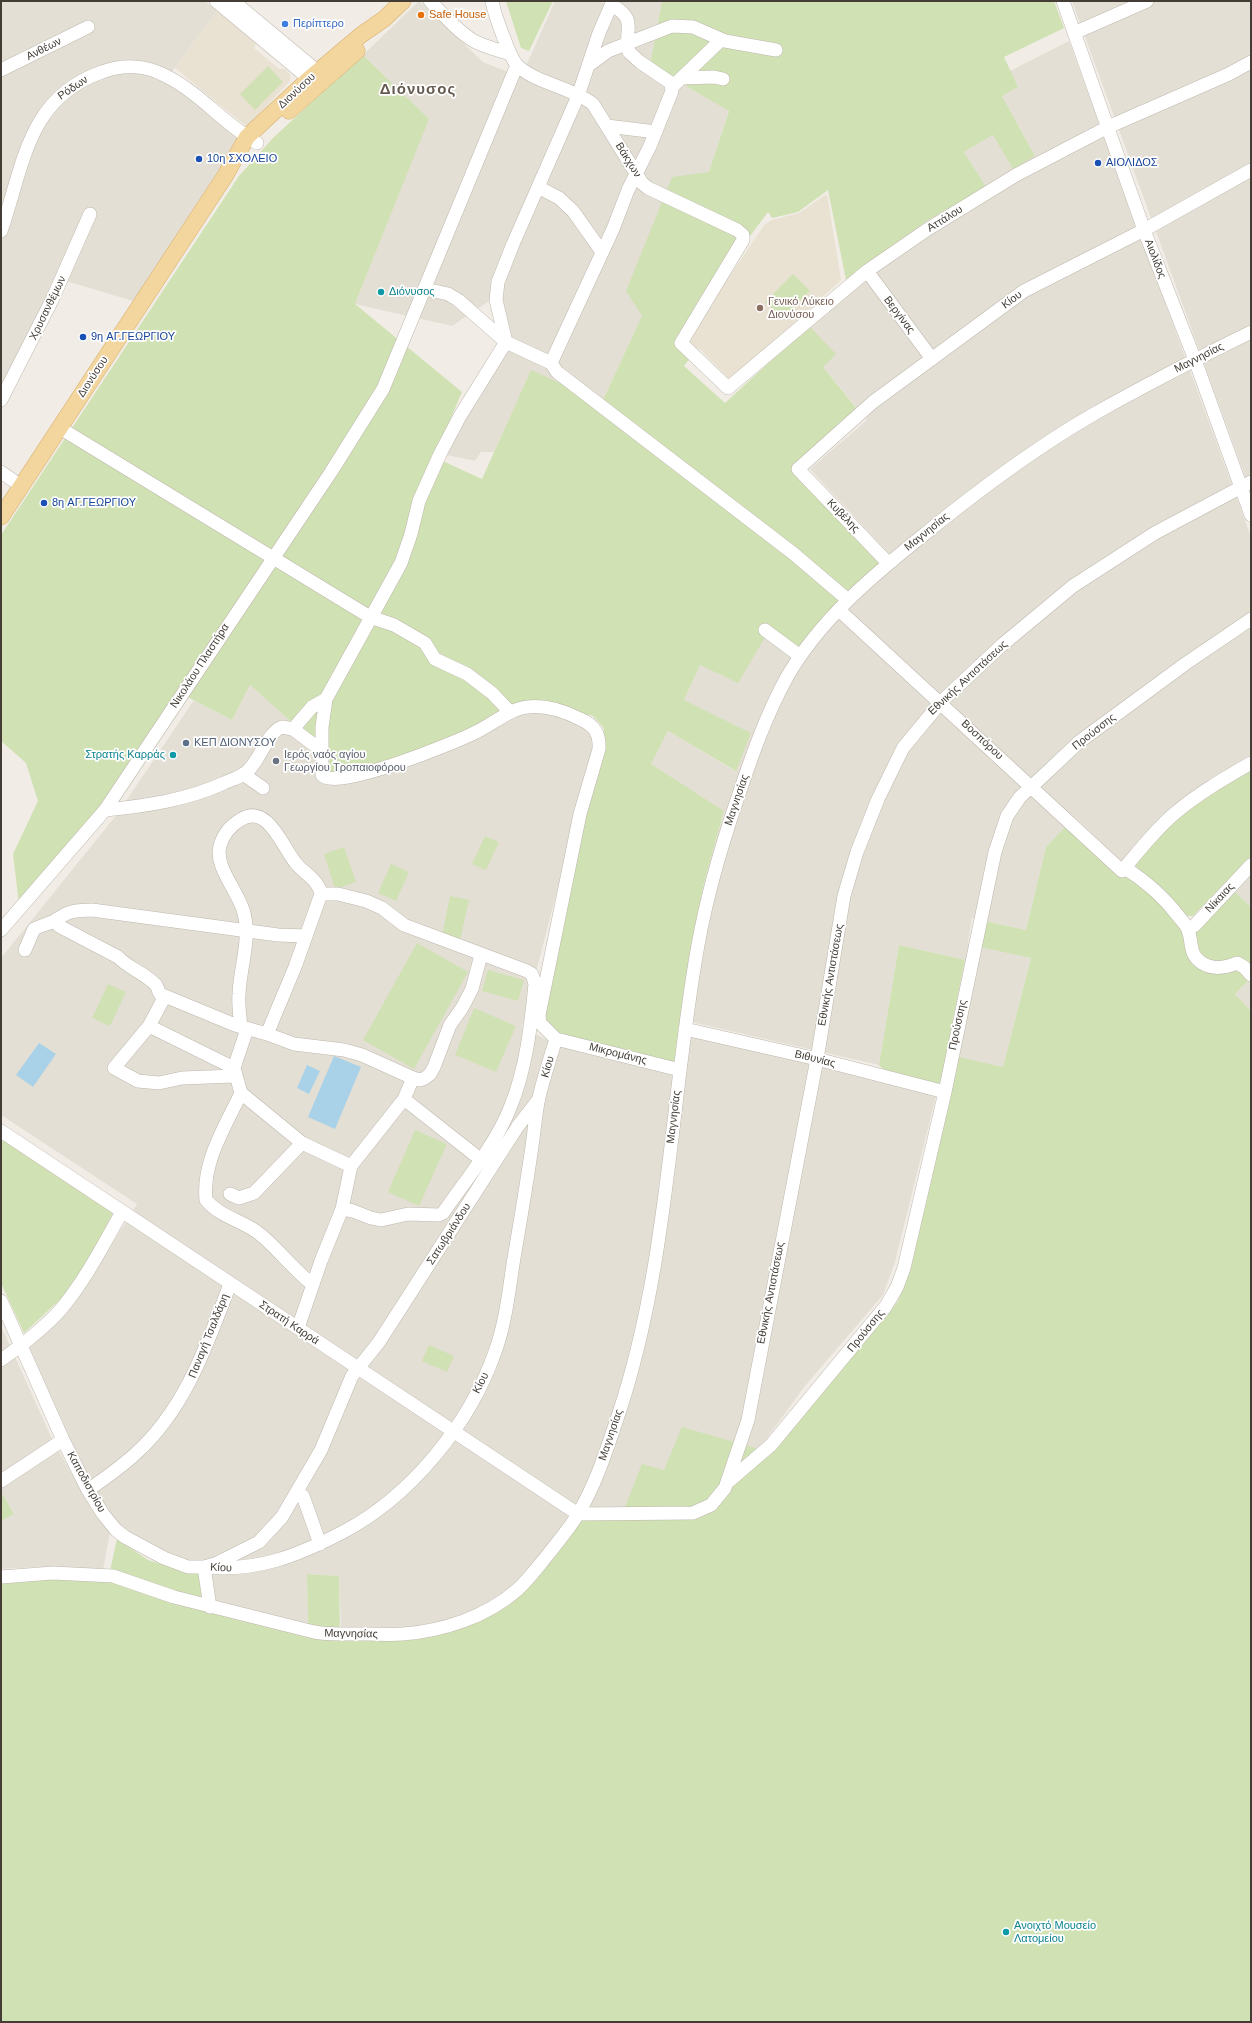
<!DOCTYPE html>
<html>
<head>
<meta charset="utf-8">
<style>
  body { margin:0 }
  #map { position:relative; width:1252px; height:2023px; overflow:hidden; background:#f1ede6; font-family:Arial,sans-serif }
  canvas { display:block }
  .frame { position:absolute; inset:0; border:2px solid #433d36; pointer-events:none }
</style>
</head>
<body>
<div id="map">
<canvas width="1252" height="2023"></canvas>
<div class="frame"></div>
</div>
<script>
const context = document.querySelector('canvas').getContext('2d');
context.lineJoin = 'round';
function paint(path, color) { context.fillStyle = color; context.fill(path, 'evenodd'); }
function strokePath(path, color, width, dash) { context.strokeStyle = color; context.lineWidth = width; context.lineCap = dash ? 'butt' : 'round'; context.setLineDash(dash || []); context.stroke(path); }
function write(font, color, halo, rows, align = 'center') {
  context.font = font + ' Arial,sans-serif'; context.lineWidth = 3.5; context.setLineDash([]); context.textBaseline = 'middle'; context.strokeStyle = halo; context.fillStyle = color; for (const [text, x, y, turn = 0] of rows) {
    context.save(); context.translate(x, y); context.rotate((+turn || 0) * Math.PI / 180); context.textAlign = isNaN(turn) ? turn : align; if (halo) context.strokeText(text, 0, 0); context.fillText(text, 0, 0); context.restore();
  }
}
paint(new Path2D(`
  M1,1h204l12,10 -52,70 75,56 -107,164 -77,-23 -55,109z
  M419,1l64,61 38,15 34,-76h45l13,8 4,-8h45l-12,64 79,45 -20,63 -107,229 -71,-31 -37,81h-13l-6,9 -28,-6 21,-48 47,-66 -6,-7 -8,-41 -49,33 -97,-22 73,-185 -65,-64z
  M1072,1h179v493l-7,-21z
  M1069,41l182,496v219l-41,26 -88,80 -47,-45 -29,30 -20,83 -54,-12 -4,25 63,15 -28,109 -46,-10 21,-94 -79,-18 -20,120 -188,-43 -1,-60 14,-79 20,-71 -73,-48 17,-33 67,40 -51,-71 16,-35 70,-36 120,-74 -80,-86 57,-49 -44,-53 -14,-41 45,-38 -8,-8 9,-9 73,-51 57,-33 -21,-35 29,-17 42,21 -33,-60 16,-9 -8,-16z
  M250,685l74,66 191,-46 44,2 33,28 2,11 -72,281 23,12 18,6 127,-10 116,26 130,35 -41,166 -12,33 -78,91 -46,63 -95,21 -40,39 -46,-3 -51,65 -21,21 -35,19 -34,12 -40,5 -56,-1 -2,-51 -32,-2 1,51 -93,-20 -22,-43 -19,-3 -46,-23 -29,-32 -72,-154 40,-38 27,-39 43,-69 -136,-89v-157l117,-145 76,-113 38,20z
  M1251,872v35l-17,-16z
  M1251,978v33l-16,-17z
  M1,1326l52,115 44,77 13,14 -7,38 -67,-3 -35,2v-48l13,-8 -13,-22z`), '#e4dfd5');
paint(new Path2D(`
  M217,11l39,32 -2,5 25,21h6l5,5v7l-43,46 -72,-59z
  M827,194l14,86 -110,101 -31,-32 -4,3 -10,-12 79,-116 7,-4 27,-7z`), '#e9e1d2');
paint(new Path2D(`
  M506,1h47l-24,50 -8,-3z
  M662,1h392l10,27 -60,29 14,30 -16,9 33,60 -22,13 -20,-34 -29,17 22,35 -58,33 -82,60 -18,-90 -30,22 -26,6 -4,-6 -29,39 -56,91 11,10 -10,14 41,37 84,-77 27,28 -13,13 35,43 -67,59 91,95 -83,84 -29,-19 -32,54 -38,-18 -16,35 67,33 -15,38 -68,-40 -17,33 73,47 -20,72 -14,79 -15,103 -111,-27 -22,-16 62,-294 -11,-12 -56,-14 -85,39 -51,19 -76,15 -1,-24 -74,-66 -18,35 -54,-28 -75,113 -84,99 -6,-50 25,-53 -12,-38 -25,-22v-206l238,-359 34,-38 90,-83 66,64 -74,185 107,88 -28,65 48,22 49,-109 71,32 40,-86 -16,-25 46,-114 37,-5 20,-61 -79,-46z
  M268,66l15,16 -28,28 -15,-16z
  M793,274l17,17 -28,28 -17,-17z
  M1251,767v89l-58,60h-7l-49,-48 -3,-7 45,-47z
  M1067,825l56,51 18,9 33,32 8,16 13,-5 39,-37 17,16v71l-16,16 16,17v1011h-1250v-438l21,-2 8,-6 78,4 9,-41 31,21 29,9 23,4 5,38 103,14 -1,-51 32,2 1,59 83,-1 102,-45 33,-36 25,-39 41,-5 18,-45 22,6 18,-43 77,22 9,5 130,-153 13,-34 40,-178 -67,-19 -5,-5 20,-120 66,15 -19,94 57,13 28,-109 -51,-11 5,-26 41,9 20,-83z
  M485,836l14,6 -13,28 -14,-6z
  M344,847l12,35 -21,7 -11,-35z
  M391,864l18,8 -13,29 -18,-8z
  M450,896l19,4 -9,40 -18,-4z
  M417,943l51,29 -54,97 -51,-29z
  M488,970l36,10 -6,21 -36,-10z
  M108,984l18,8 -16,34 -18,-8z
  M474,1008l42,18 -20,46 -41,-17z
  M415,1130l32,14 -28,62 -31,-14z
  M5,1139l109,72 -27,52 -23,33 -40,37 -23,-50v-140z
  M429,1345l25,11 -7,16 -25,-11z
  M1,1491l13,23 -13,7z`), '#d0e1b3');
paint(new Path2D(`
  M39,1043l17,11 -23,33 -17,-12z
  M334,1056l27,11 -26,62 -27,-12z
  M307,1065l13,6 -11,23 -12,-6z`), '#a9d2e8');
const minor = new Path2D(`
  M216,1l84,70 15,14
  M233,1l78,65 13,13
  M430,1c14,14 27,30 44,40 11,6 25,9 36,13
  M492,1c2,12 7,24 11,35 4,9 7,20 13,28 16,18 57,24 77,40l49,79 6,5 89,42 6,5v5l-62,103 47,45 139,-117 61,-42 88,-54 92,-48 121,-53 22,-12
  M1063,1l81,229 51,130 56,155
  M1074,33l73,-32
  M589,65l19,-14 64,-25 21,1 32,14 51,9
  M1,70l87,-43
  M682,78l32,-1 9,2
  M672,87l49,-47
  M607,126l49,6
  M538,187l21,11 14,13 29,41
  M1,231c23,-66 26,-133 101,-159 21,-8 44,-7 64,4 34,17 58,48 91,67
  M867,271l65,88
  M425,289l23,5 10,6 48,42 45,21 6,9 237,182 54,46
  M551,363l62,-134 15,-39 22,-44 22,-55 -1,-8 -31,-21 -11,-10c-6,-23 10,-31 -17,-47
  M1,400l51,-100 38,-86
  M60,428l310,189 24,8 31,18 10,16 32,15 25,19 18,19
  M1,472l20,14
  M888,563l-90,-94 75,-67 151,-111 120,-61 107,-60
  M839,610l283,261c17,-20 32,-40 52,-57 23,-20 51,-36 77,-51
  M765,630l35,26
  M293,729l19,-22 14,-8 75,-136 10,-29 8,-33 21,-47 20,-38 46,-74 -10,-42 2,-18 15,-38 65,-148 21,-63 14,-32
  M322,751v-24l4,-28
  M243,774l20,14
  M105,810c41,-4 82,-10 119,-27 6,-3 14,-5 20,-9 16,-11 22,-41 38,-47l11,2 29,22v24c13,17 135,-33 154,-43 17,-8 33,-23 52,-25 18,-2 36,4 52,12 14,6 20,14 19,30l-19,65 -41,201 1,8 16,16 124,31
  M1125,868c22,14 39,29 54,49 3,4 8,9 9,13 5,12 0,24 14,33 11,7 23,5 35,0l7,4 7,8
  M321,894h17l28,7 16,7 22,17 123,46 5,3 3,10c-4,41 -9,86 -25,124 -14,36 -45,73 -67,105l-4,2 -31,-1 -27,6 -10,-2 -18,-7 -11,-2
  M54,921l5,5 59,31c10,11 27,16 38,28 2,3 2,6 4,9l75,31 32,9 27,10 50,6 18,5 51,23 7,2 5,-2 5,-4 4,-7 16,-42 12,-17 10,-19 9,-34
  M1,930l104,-120 226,-338 52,-83 134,-324
  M1188,930l7,-5 56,-60
  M25,950l9,-21c6,-3 14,-5 20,-8 17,-11 18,-10 38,-11l186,25 28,1
  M165,996l-16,30 -35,42 24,13 21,2 23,-5 53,-2
  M149,1026l85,42
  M241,1027c-1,-11 -3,-22 -2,-33 1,-26 12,-56 5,-81 -5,-21 -30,-46 -24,-67 3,-11 10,-20 20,-26 27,-18 42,26 55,42 7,10 24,18 26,32l-26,73 -28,67
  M247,1029l-13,39 7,25 61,50 49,23
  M685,1029l132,30 128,33
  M241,1093c-16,34 -39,69 -35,107 15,18 37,20 55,35 18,15 32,34 51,49
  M404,1099l76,60
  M1,1131l577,383
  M230,1194l9,4 15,-5 48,-50
  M1,1301l62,139 25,50 15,24 13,16 9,7 39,21 24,9h16l11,-3 44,-22 23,-25 39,-67 31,-74 27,-34 139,-216 21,-27
  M298,1328l23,-67 21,-52 9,-43 53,-67 9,-21
  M1,1360c21,-15 44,-32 61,-52 24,-29 41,-63 60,-96
  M1,1481l62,-41
  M728,1482l43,-37 115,-139 11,-19 7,-19 41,-176 50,-240 12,-36 13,-19 23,-21 36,-34 106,-78 66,-45
  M88,1490c16,-11 32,-22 46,-35 51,-45 73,-110 96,-171
  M297,1492l6,4 17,48
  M578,1514l115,-1 18,-8 14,-17 23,-68 69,-361 27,-163 13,-44 21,-53 25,-51 38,-46 61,-57 71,-59 82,-53 96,-51
  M1,1577l52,-4 60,3 61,21 140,35c18,3 36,2 53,2 12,0 24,1 36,0 40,-3 83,-17 114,-44 11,-10 20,-22 29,-33 11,-14 23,-28 32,-43 18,-30 29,-65 40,-98 51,-152 52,-315 80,-471 9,-50 23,-98 39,-145 14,-42 29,-85 50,-123 32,-56 84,-100 134,-140 55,-45 112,-88 173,-123 51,-29 104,-56 157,-82
  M210,1607l-6,-40c53,5 93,-11 139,-35 67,-35 127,-108 152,-180 11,-30 14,-63 19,-94 6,-35 12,-70 17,-105 3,-18 4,-38 8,-56 5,-20 11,-39 17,-58`);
const major = new Path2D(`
  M289,111l68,-60
  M1,517l224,-341 22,-39 62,-58 52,-44 23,-16 19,-18`);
strokePath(minor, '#beb7ad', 14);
strokePath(major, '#d6b070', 17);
strokePath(minor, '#fff', 13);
strokePath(major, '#f3d59e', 16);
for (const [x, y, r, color] of [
  [421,15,4,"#e8710a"],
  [285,24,4,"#3f7fe0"],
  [199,159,4,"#1a4fb4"],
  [1098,163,4,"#1a4fb4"],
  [381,292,4,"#0f9aa8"],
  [760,308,4,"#8d6e63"],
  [83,337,4,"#1a4fb4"],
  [44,503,4,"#1a4fb4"],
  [186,743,4,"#5c6f8a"],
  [173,755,4,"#0f9aa8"],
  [276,761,4,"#6b7280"],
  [1006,1932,4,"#0f9aa8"]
]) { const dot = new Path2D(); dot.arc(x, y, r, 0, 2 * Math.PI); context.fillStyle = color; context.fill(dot); strokePath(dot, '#fff', 1.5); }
write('11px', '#c56008', '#fff', [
  ["Safe House",429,15]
], 'left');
write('11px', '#366cbe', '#fff', [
  ["Περίπτερο",293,24]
], 'left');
write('11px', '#433d36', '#fff', [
  ["Ανθέων",44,49,-27],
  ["Ρόδων",73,88,-34],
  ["Διονύσου",297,91,-43],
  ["Βάκχων",628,160,58],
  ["Αττάλου",945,219,-32],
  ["Αιολίδος",1155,259,69],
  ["Κίου",1012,300,-36],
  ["Χρυσανθέμων",48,308,-64],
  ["Βεργίνας",899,315,53],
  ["Μαγνησίας",1199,358,-27],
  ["Διονύσου",93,377,-57],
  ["Κυβέλης",843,516,46],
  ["Μαγνησίας",927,532,-39],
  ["Νικολάου Πλαστήρα",200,666,-57],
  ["Εθνικής Αντιστάσεως",968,678,-43],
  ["Προύσσης",1094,732,-38],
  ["Βοσπόρου",982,740,43],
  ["Μαγνησίας",737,800,-71],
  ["Νίκαιας",1220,898,-47],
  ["Εθνικής Αντιστάσεως",831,975,-80],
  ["Προύσσης",958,1025,-78],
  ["Μικρομάνης",618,1054,14],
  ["Βιθυνίας",815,1059,14],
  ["Κίου",548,1067,-74],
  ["Μαγνησίας",674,1117,-83],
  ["Σατωβριάνδου",449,1234,-57],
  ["Εθνικής Αντιστάσεως",771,1293,-79],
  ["Στρατή Καρρά",289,1323,34],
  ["Προύσσης",866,1331,-51],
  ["Παναγή Τσαλδάρη",209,1336,-68],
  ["Κίου",481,1383,-63],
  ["Μαγνησίας",611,1435,-71],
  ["Καποδιστρίου",86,1482,61],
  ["Κίου",221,1568,3],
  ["Μαγνησίας",351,1634,1]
]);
write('11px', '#164399', '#fff', [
  ["10η ΣΧΟΛΕΙΟ",207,159],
  ["ΑΙΟΛΙΔΟΣ",1106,163],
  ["9η ΑΓ.ΓΕΩΡΓΙΟΥ",91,337],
  ["8η ΑΓ.ΓΕΩΡΓΙΟΥ",52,503]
], 'left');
write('11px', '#0d838f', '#fff', [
  ["Διόνυσος",389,292],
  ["Στρατής Καρράς",165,755,"right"],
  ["Ανοιχτό Μουσείο",1014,1926],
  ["Λατομείου",1014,1939]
], 'left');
write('11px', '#785e54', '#fff', [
  ["Γενικό Λύκειο",768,302],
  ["Διονύσου",768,315]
], 'left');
write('11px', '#4e5e75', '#fff', [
  ["ΚΕΠ ΔΙΟΝΥΣΟΥ",194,743]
], 'left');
write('11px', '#5b616d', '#fff', [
  ["Ιερός ναός αγίου",284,755],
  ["Γεωργίου Τροπαιοφόρου",284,768]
], 'left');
context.letterSpacing = '1px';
write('bold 15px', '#655a4f', '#fff', [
  ["Διόνυσος",418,90]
]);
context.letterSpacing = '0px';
</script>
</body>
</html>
